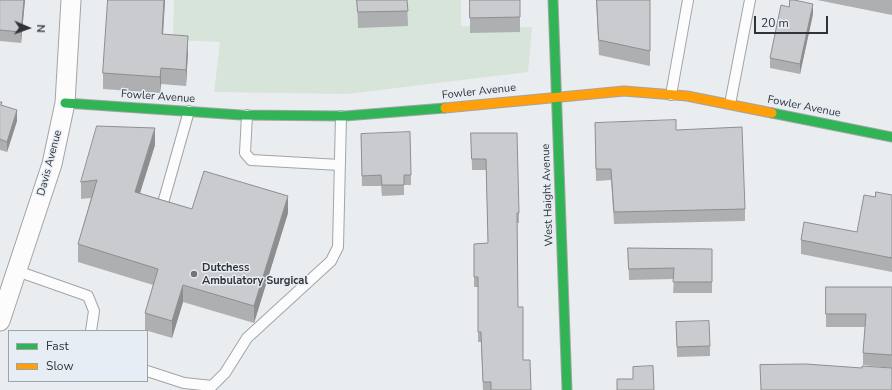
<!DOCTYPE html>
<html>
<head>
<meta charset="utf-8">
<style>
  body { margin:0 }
  #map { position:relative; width:892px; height:390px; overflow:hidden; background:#eaedf0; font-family:"Nunito Sans",sans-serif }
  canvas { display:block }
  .legend { position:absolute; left:8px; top:330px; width:140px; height:52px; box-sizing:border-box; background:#e6edf4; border:1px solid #9ea3a8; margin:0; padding:5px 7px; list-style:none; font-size:12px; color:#313437 }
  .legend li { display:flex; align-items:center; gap:8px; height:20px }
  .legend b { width:20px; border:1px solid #9ea3a8 }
  .north { position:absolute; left:8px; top:8px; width:40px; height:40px; -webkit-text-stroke:3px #e6edf4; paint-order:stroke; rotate:92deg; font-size:11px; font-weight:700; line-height:16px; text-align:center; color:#313437 }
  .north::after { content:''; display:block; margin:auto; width:14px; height:18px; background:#313437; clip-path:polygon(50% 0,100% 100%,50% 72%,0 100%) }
  .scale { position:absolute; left:754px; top:16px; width:74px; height:18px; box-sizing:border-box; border:2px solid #313437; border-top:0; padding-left:5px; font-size:12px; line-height:14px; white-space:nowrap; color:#313437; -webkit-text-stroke:3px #e6edf4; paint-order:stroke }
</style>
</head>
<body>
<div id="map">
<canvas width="892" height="390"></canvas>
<ul class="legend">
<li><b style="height:5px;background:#30b455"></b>Fast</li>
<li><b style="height:5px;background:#ff9f0a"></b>Slow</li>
</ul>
<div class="north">N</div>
<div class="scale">20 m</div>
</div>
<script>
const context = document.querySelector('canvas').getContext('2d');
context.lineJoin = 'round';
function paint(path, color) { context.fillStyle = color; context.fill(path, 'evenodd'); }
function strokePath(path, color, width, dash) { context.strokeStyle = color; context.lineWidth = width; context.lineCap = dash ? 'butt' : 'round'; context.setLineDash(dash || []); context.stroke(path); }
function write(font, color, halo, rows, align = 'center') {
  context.font = font + ' "Nunito Sans",sans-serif'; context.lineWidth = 3; context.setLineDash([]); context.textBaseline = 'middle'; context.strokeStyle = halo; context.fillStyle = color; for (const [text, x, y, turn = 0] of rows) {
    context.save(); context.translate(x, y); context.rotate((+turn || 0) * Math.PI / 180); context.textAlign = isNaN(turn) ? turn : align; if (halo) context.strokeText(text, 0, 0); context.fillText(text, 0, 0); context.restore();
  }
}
paint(new Path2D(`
  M174,0h287v26l71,1 -4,45 -181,22 -133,-2 6,-50 -47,-2z`), '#d7e4d9');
const lane = new Path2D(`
  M671,95l17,-95
  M730,104l20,-104
  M247,115l-2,38 6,7 89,5
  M163,203l26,-92
  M17,271l71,25 6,15 -3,20
  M147,371l37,12 28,3 13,-13 22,-35 84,-77 7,-14 3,-131`);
const street = new Path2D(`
  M0,321l52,-157 13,-61 6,-103`);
const fast = new Path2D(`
  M553,0l14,390
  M65,103l176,12 104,1 100,-8
  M772,113l120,24`);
const slow = new Path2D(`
  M445,108l179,-17 63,5 85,17`);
strokePath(lane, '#a2a4a7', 12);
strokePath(street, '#a2a4a7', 21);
strokePath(fast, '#a2a4a7', 11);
strokePath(slow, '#a2a4a7', 11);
strokePath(lane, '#fcfcfd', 10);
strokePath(street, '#fcfcfd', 19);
strokePath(fast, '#30b455', 9);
strokePath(slow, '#ff9f0a', 9);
paint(new Path2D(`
  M0,0h25l-4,43 -21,-2z
  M108,0h57l-2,34 25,18 -2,34 -25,-2 -1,9 -57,-4v-16z
  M357,0h50l1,26 -50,2z
  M470,0h50v32l-50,1z
  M596,0h54v66l-51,-11z
  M817,0h75v15z
  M789,7l24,7 -13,60 -30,-6v-10z
  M0,102l2,3 15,16 -10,31 -7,-2z
  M595,123l81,7 69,79v12l-131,3 -3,-44 -15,1z
  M471,133l48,80v10h-2l1,84 5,53 8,30h-48l-2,-48h-3v-55h-4v-43l14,-1 -2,-73h-14z
  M361,134l50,41v10h-7v10l-22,1 -1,-10h-19z
  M155,145l-15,48 52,16 96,4 -34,110 -71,-21 -11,36 -27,-8v-17l8,-28 -75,-23v-18l13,-46 -10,1v-17z
  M892,195v77l-91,-18v-14l56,-8 18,-35z
  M628,248l84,1v44h-39l1,-14 -45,1z
  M826,287h66v81l-29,-3v-12l2,-26h-39z
  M676,322l34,24v10l-33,1z`), '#aeafb1');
paint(new Path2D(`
  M24,0h1l-4,43v-11z
  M164,0h1l-3,50v-16z
  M813,4v10l-13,60v-10z
  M188,36v16l-2,34v-16z
  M161,68v16l-1,9v-16z
  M17,110v11l-10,31v-10z
  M155,128v17l-20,64v-17z
  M288,196v17l-34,110v-17z
  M183,285v17l-11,36v-17z`), '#8d8e90');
const building = new Path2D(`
  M0,0h24l-3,32 -21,-2z
  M108,0h56l-2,34 26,2 -2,34 -25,-2 -1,9 -57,-4z
  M357,0h50l1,11 -50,1z
  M470,0h50v17l-50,1z
  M597,0h53v51l-51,-11z
  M790,0h4l19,4 -13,60 -30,-6 11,-53 8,2z
  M0,102h2l-1,3 16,5 -10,32 -7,-3z
  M676,120v10l66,-3 3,82 -131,3 -3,-43h-15l-1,-46z
  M97,126l58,2 -20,64 57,17 12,-38 84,25 -34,110 -71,-21 -11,36 -27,-8 13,-44 -80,-25 19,-64 -16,2z
  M410,132l1,43h-7v10h-22l-1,-10 -19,1 -1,-42z
  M471,133h46l2,80h-2l1,94h5v53h7l1,30h-40v-8h-8l-2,-50h-3v-55h-4v-33l14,-1 -2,-84h-14z
  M876,192l16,3v63l-91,-18 3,-18 53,10 7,-37 11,2z
  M628,248l84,1v33h-39l1,-14 -45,1z
  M826,287h66v68l-29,-2 3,-39h-40z
  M709,321l1,25 -33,1 -1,-25z
  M806,364l56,4v-2l30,2v22h-131l-1,-25z
  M653,366l1,24h-37v-11h16v-12z`);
paint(building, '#cacbce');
strokePath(building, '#8d8e90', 1);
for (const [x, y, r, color] of [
  [194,274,4,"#727578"]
]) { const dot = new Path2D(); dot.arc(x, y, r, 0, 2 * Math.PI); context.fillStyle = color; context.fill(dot); strokePath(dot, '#e6edf4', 1.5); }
write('11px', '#313437', '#e6edf4', [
  ["Fowler Avenue",479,92,-6],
  ["Fowler Avenue",158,97,4],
  ["Fowler Avenue",804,107,11],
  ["Davis Avenue",50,163,-75],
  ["West Haight Avenue",548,195,-92]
]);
write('bold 11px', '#313437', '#e6edf4', [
  ["Dutchess",202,268],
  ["Ambulatory Surgical",202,281]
], 'left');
</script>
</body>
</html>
